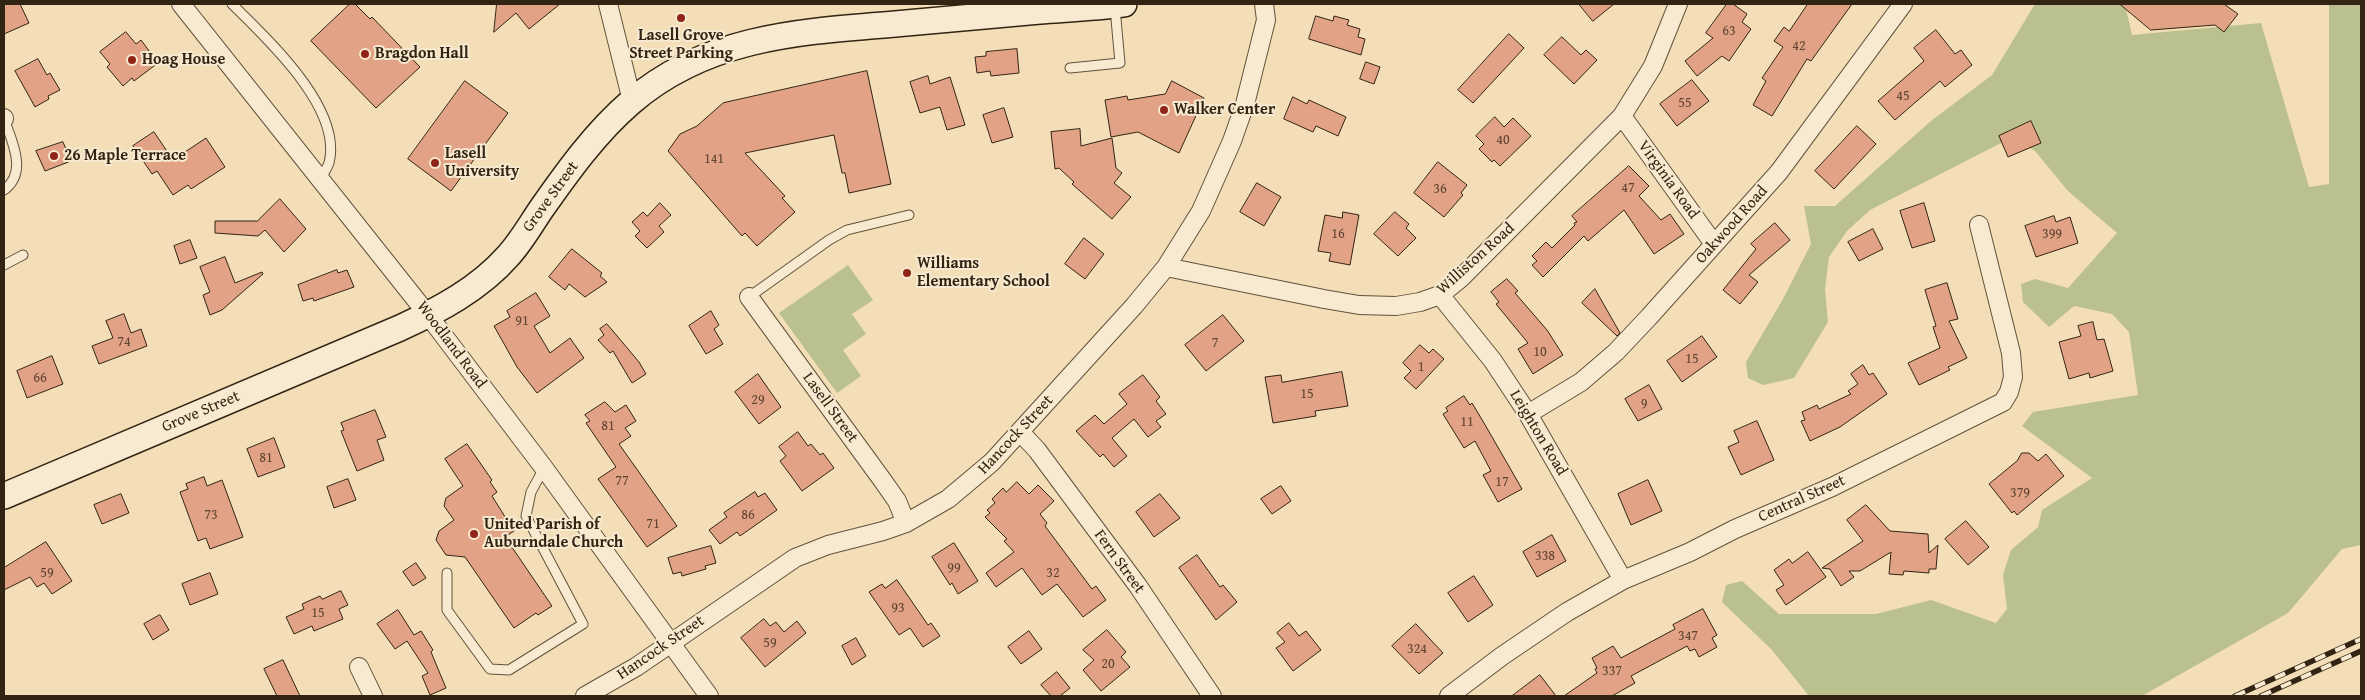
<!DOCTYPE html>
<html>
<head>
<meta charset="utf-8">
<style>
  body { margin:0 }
  #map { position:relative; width:2365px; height:700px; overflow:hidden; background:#f3deb7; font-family:"Gentium Book Plus",serif }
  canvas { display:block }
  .frame { position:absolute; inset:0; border:5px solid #322413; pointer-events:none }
</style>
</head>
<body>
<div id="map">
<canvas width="2365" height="700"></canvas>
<div class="frame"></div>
</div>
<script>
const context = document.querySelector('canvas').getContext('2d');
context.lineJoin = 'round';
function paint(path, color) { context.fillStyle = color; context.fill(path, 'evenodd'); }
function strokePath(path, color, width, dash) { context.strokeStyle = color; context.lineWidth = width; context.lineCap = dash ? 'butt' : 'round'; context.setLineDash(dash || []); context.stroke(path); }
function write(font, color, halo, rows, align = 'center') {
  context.font = font + ' "Gentium Book Plus",serif'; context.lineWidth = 4; context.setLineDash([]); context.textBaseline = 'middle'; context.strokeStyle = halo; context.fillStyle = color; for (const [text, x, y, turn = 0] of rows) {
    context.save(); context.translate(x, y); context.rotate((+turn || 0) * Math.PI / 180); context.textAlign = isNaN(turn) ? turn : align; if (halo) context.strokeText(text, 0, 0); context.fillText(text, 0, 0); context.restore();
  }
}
paint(new Path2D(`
  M2035,4h90l7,31 129,-12 48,164 20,-3v-180h32v541l-19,4 -54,64 -146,83h-333l-37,-46 -50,-48 4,-17 16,-4 37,33h97l55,-14 65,23 11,-14 -4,-34 8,-25 27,-23 4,-17 50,-32 -70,-52 11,-14 105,-17 -9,-63 -17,-18 -38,-8 -25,21 -26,-25 -2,-18 14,-5 33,9 49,-55 -49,-42 -33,-40 -14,-9h-18l-133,68 -23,21 -18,26 -4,32 3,33 -34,56 -31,7 -15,-7 -2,-16 37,-63 28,-55 -7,-38h31l96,-85 61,-46z
  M848,265l25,35 -21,14 14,20 -23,16 18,26 -24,17 -58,-80z`), '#bac18f');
const building = new Path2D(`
  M4,4h16l9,19 -25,11z
  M350,4h5l15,15 2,-2 48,50 -44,41 -65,-67z
  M497,4h63l-31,25 -13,-16 -22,19z
  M1579,4h35l-21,17z
  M1727,4h6l14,10 -5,8 9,7 -22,32 -7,-5 -25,20 -12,-15 28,-23 -7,-5z
  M1808,4h44l-41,57 -4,-2 -35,57 -19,-11 13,-24 -4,-3 21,-31 -9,-6 10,-14 5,4z
  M2120,4h104l14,10 -14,18 -9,-7 -64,5z
  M1316,16l17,5 1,-5 15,4 -2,5 13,4 -2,8 7,2 -4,16 -52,-16z
  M1936,30l19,24 6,-4 11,15 -27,22 -5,-6 -45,39 -17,-19 46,-40 -10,-13z
  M126,32l10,12 5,-4 17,23 -24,18 -2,-3 -9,8 -16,-19 3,-3 -10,-12z
  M1509,34l15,14 -51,55 -15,-13z
  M1562,37l19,18 5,-5 11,10 -23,24 -30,-29z
  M1017,49l2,24 -28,3 -1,-5 -13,2 -2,-16 11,-1v-4z
  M38,59l9,16 3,-2 10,17 -12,6 1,3 -14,8 -20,-36z
  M1366,62l14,5 -6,17 -14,-5z
  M867,71l24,113 -42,9 -4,-20h-3l-8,-38 -89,18 40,43 -3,2 13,14 -38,34 -12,-13 -3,3 -74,-85 12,-17 17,-8 26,-23z
  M928,76l2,8 20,-7 15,48 -18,5 -7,-23 -20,6 -10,-31z
  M1692,80l17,21 -32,25 -17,-22z
  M465,81l43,32 -57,78 -43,-32z
  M1172,81l32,17 -25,55 -41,-21 -27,5 -6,-37 22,-4 1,4 37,-6z
  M1293,97l14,7 2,-4 37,17 -8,19 -22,-10 -3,6 -29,-13z
  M1004,108l9,29 -21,6 -9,-28z
  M1495,117l9,10 9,-9 18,18 -31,30 -6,-6 -2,2 -13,-13 5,-5 -8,-8z
  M2031,121l10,22 -33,14 -9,-21z
  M1857,126l19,18 -42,45 -19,-18z
  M1080,129l1,17 31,-8 4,30 6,5 -8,10 17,14 -19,22 -40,-35 2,-2 -15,-14 -4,1 -4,-37z
  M154,132l19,28 33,-22 19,29 -34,22 -3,-4 -15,10 -16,-24 -5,3 -19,-28z
  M63,142l8,19 -26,10 -9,-20z
  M1438,162l29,23 -6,8 2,2 -19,22 -30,-24z
  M1629,166l20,20 -10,10 22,24 9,-6 14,20 -30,20 -30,-44 -36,31 -4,-5 -41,41 -11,-12 5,-4 -5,-5 14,-14 6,6 23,-23 -1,-2 3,-1 -5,-6z
  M1257,183l24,14 -17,29 -24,-14z
  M280,199l26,30 -22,23 -19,-22 -7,6 -43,-3v-12h42z
  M660,203l11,12 -12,11 5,6 -17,16 -12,-12 5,-5 -8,-9 11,-10 4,4z
  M1924,203l11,38 -23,7 -12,-37z
  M1343,212l16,3 -9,50 -21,-4 2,-8 -13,-2 7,-36 17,3z
  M1395,212l14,12 -3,4 10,10 -18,18 -24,-22z
  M2054,216l2,6 14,-5 8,26 -42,14 -11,-31z
  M1775,223l15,17 -41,35 9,7 -18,22 -17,-14 33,-41 -5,-5z
  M1873,229l10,20 -24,12 -11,-19z
  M1084,238l20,16 -19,25 -20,-15z
  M190,240l7,18 -17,6 -6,-18z
  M572,249l30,24 -2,3 7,6 -22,15 -16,-13 -4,6 -16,-13z
  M225,257l10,26 27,-11 1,2 -41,36 -12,5 -7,-20 7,-3 -10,-25z
  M337,270l1,3 9,-3 7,17 -40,14 -1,-3 -10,3 -5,-16z
  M1507,279l11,12 -3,2 32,37 16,25 -30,19 -15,-25 10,-6 -32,-39 3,-2 -8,-10z
  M1947,283l11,36 -9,2 18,37 -19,9 2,3 -31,15 -11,-22 32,-15 -7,-21 3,-1 -11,-36z
  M1595,289l25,44 -3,3 -35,-33z
  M536,293l14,23 -16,10 16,27 20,-15 14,20 -47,35 -20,-26 -23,-41 16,-9 -3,-6z
  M711,311l8,14 -5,4 9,15 -17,10 -17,-28z
  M124,314l7,19 10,-4 6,17 -48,18 -7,-18 21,-8 -7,-17z
  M1223,315l21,26 -38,30 -21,-26z
  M2093,322l4,18 7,-1 9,32 -23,7 -1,-5 -20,6 -10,-37 22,-6 -3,-10z
  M607,324l32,38 7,12 -14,9 -19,-32 -3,2 -12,-13 6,-5 -4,-6z
  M1702,336l15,21 -35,25 -15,-21z
  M1420,345l9,8 4,-4 11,10 -28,30 -12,-11 7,-7 -8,-8z
  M52,356l11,28 -36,14 -10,-27z
  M1863,365l6,10 4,-2 14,21 -47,33 -30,14 -9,-20 4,-1 -3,-8 15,-7 2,4 32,-15 -3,-3 10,-7 -7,-10z
  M1342,372l6,34 -33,5 1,5 -43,7 -8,-46 16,-2 1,7z
  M758,374l23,33 -22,17 -24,-32z
  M1143,375l17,22 -4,4 10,13 -10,7 5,6 -13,10 -14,-18 -22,19 15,18 -13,11 -11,-13 -3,3 -24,-26 19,-16 9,9 23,-20 -8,-10z
  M1649,385l13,24 -24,12 -13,-22z
  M1464,396l6,9 2,-2 12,20 38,66 -24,13 -15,-27 8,-4 -16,-30 -11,7 -21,-34 5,-3 -2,-3z
  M605,402l10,10 11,-7 10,16 -11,7 6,8 -12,8 58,82 -30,21 -49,-68 18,-12 -30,-44 4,-2 -5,-6z
  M375,410l11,27 -9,3 7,20 -27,11 -16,-40 3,-1 -3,-7z
  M1757,421l17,39 -33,15 -13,-28 11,-5 -5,-11z
  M798,432l10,14 3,-2 9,11 3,-2 11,15 -32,23 -22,-30 6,-5 -7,-9z
  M274,438l11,29 -27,10 -11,-28z
  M467,444l25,36 -2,2 7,10 -5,4 22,35 -9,6 47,69 -14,9 -2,-2 -22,15 -49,-71 -19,-2 -10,-15 3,-9 15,-11 -10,-14 2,-8 17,-12 -18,-27z
  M2022,453h7l9,8 8,-7 18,22 -47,39 -3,-4 -2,2 -23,-29 28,-23z
  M204,477l3,9 15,-6 21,57 -33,12 -4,-11 -8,3 -18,-49 8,-3 -2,-5z
  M348,479l8,21 -22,8 -7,-21z
  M1648,480l14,31 -31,14 -13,-31z
  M1017,482l12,12 9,-9 16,16 -14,13 7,9 -2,3 47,63 4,-3 10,14 -23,17 -26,-33 -15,11 -20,-27 -26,19 -10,-14 28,-21 -10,-11 3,-2 -22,-22 5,-4 -3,-3 8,-7 -3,-4 11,-11 3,4z
  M1281,486l10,15 -19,13 -11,-15z
  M755,492l3,5 7,-4 12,17 -37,26 -3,-4 -17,12 -11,-14 18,-13 -3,-4z
  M121,494l8,19 -27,11 -8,-19z
  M1160,494l20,24 -26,19 -18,-25z
  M1866,505l24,26 38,3 1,19 9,-8 -2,24h-7v4l-25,-2 -1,4 -14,-1 2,-22 -31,19h-11l5,6 -13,9 -11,-17 -8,-1 41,-27 -16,-21z
  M1966,521l23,26 -21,18 -23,-26z
  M1552,535l14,26 -29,16 -14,-25z
  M46,542l26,39 -20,13 -8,-11 -7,4 -7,-10 -26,13v-22z
  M954,543l24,38 -20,13 -6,-11 -2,2 -18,-28z
  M711,546l5,17 -11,3 1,3 -24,7 -1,-4 -8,2 -5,-16z
  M1808,552l18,25 -40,28 -10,-15 8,-5 -10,-15 15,-11 3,4z
  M1197,555l23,32 3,-2 14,17 -21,18 -37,-52z
  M416,563l10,15 -13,8 -10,-14z
  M210,573l8,21 -28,11 -8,-21z
  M1474,576l19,29 -25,17 -20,-29z
  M897,580l31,45 3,-2 9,13 -17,11 -13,-19 -11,7 -30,-43 13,-8 3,4z
  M341,591l7,14 -9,4 4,10 -29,12 -2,-5 -18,8 -8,-17 18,-8 -2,-5 18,-8 2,3z
  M1703,609l14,26 -5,3 5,9 -18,10 -4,-8 -5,2 -3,-5 -56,30 4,7 -23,13h-48l33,-23 -2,-4 2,-1 -5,-10 21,-12 8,12 54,-29 -2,-4z
  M398,610l16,25 7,-4 12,19 -2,2 15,36 -16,7 -8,-19 6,-3 -21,-32 -12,8 -18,-25z
  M160,615l9,15 -16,10 -9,-16z
  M764,619l6,7 6,-4 8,10 13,-11 9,12 -41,34 -24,-29z
  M1289,623l10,13 7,-5 15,19 -28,21 -17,-23 9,-6 -8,-9z
  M1416,624l27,29 -24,21 -27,-28z
  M1107,630l19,22 -5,5 9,10 -29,24 -18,-21 11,-10 -11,-10z
  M1029,631l13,18 -21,15 -13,-17z
  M856,638l10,18 -14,9 -10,-19z
  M283,660l17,36h-23l-13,-27z
  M1057,672l13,16 -10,8h-9l-10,-11z
  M1540,675l16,21h-44z`);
paint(building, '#e2a286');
strokePath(building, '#322413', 1);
const lane = new Path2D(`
  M232,4c35,35 111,104 97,159 -2,5 -6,12 -9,17
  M1070,68l50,-5 -5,-55
  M4,190c24,-17 8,-49 0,-71
  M4,265l19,-10
  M749,297l80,-57 18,-10 62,-15
  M447,573v37l43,59 19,1 74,-46 -57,-108 5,-24 13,-24`);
const street = new Path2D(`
  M181,4l247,311 116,153 165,228
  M608,4l24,97
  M1622,116l92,128
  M4,118v1
  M1166,267l158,32 35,6 37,1 24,-4 20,-7 21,-17 161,-162 31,-50 25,-62
  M1440,295l53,66 35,53 95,166
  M749,297l134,184 14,20 9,22
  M1528,414l53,-32 35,-30 33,-35 130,-145 124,-168
  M1020,432l17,18 101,136 74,110
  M359,667l14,29
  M585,696l51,-29 159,-109 33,-13 55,-14 23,-8 42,-24 44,-37 142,-156 32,-39 35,-56 31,-70 13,-37 21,-84 -2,-16
  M1449,696l53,-40 65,-44 56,-32 67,-28 45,-23 97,-42 171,-85 6,-10 4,-15 -2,-24 -32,-128`);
const secondary = new Path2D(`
  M4,496l396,-168c39,-18 79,-39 108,-72 13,-14 23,-32 34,-48 26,-37 54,-76 89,-106 73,-63 162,-70 253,-77 52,-5 104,-9 156,-14 27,-2 56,-3 84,-7`);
strokePath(lane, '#62523c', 11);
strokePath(street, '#62523c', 20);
strokePath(secondary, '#322413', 28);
strokePath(lane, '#f7ead0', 9);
strokePath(street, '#f7ead0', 18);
strokePath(secondary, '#f7ead0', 25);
const rail = new Path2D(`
  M2235,696l126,-57
  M2261,696l100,-45`);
strokePath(rail, '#322413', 5.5);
strokePath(rail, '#f7ead0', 4, [11]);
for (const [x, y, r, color] of [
  [681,18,5,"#8f2418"],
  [365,54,5,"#8f2418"],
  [132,60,5,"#8f2418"],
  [1164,110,5,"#8f2418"],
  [54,156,5,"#8f2418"],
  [435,163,5,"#8f2418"],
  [907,273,5,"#8f2418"],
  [474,534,5,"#8f2418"]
]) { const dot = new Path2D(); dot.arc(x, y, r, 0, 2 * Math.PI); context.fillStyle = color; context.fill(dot); strokePath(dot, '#f7ead0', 2); }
write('14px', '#5e4430', null, [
  ["63",1729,31],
  ["42",1799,46],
  ["45",1903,96],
  ["55",1685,103],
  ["40",1503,140],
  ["141",714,159],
  ["47",1628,188],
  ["36",1440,189],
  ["16",1338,234],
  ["399",2052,234],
  ["91",522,321],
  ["74",124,342],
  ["7",1215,343],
  ["10",1540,352],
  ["15",1692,359],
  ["1",1421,367],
  ["66",40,378],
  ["15",1307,394],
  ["29",758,400],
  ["9",1644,404],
  ["11",1467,422],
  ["81",608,426],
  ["81",266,458],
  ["77",622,481],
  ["17",1502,482],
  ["379",2020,493],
  ["73",211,515],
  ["86",748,515],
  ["71",653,524],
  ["338",1545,556],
  ["99",954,568],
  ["59",47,573],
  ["32",1053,573],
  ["93",898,608],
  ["15",318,613],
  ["347",1688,636],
  ["59",770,643],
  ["324",1417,649],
  ["20",1108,664],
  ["337",1612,671]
]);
write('bold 16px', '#322413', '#f7ead0', [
  ["Lasell Grove",681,36,"center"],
  ["Street Parking",681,54,"center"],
  ["Bragdon Hall",375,54],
  ["Hoag House",142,60],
  ["Walker Center",1174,110],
  ["Lasell",445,154],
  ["University",445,172],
  ["26 Maple Terrace",64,156],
  ["Williams",917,264],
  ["Elementary School",917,282],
  ["United Parish of",484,525],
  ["Auburndale Church",484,543]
], 'left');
write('16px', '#322413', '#f7ead0', [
  ["Virginia Road",1668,180,54],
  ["Grove Street",551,197,-54],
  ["Oakwood Road",1732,225,-48],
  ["Williston Road",1476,259,-42],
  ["Woodland Road",451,345,53],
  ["Lasell Street",830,408,54],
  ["Grove Street",201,412,-23],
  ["Leighton Road",1538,433,59],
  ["Hancock Street",1016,435,-47],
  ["Central Street",1802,499,-24],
  ["Fern Street",1119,562,54],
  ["Hancock Street",661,648,-34]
]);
</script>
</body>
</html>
